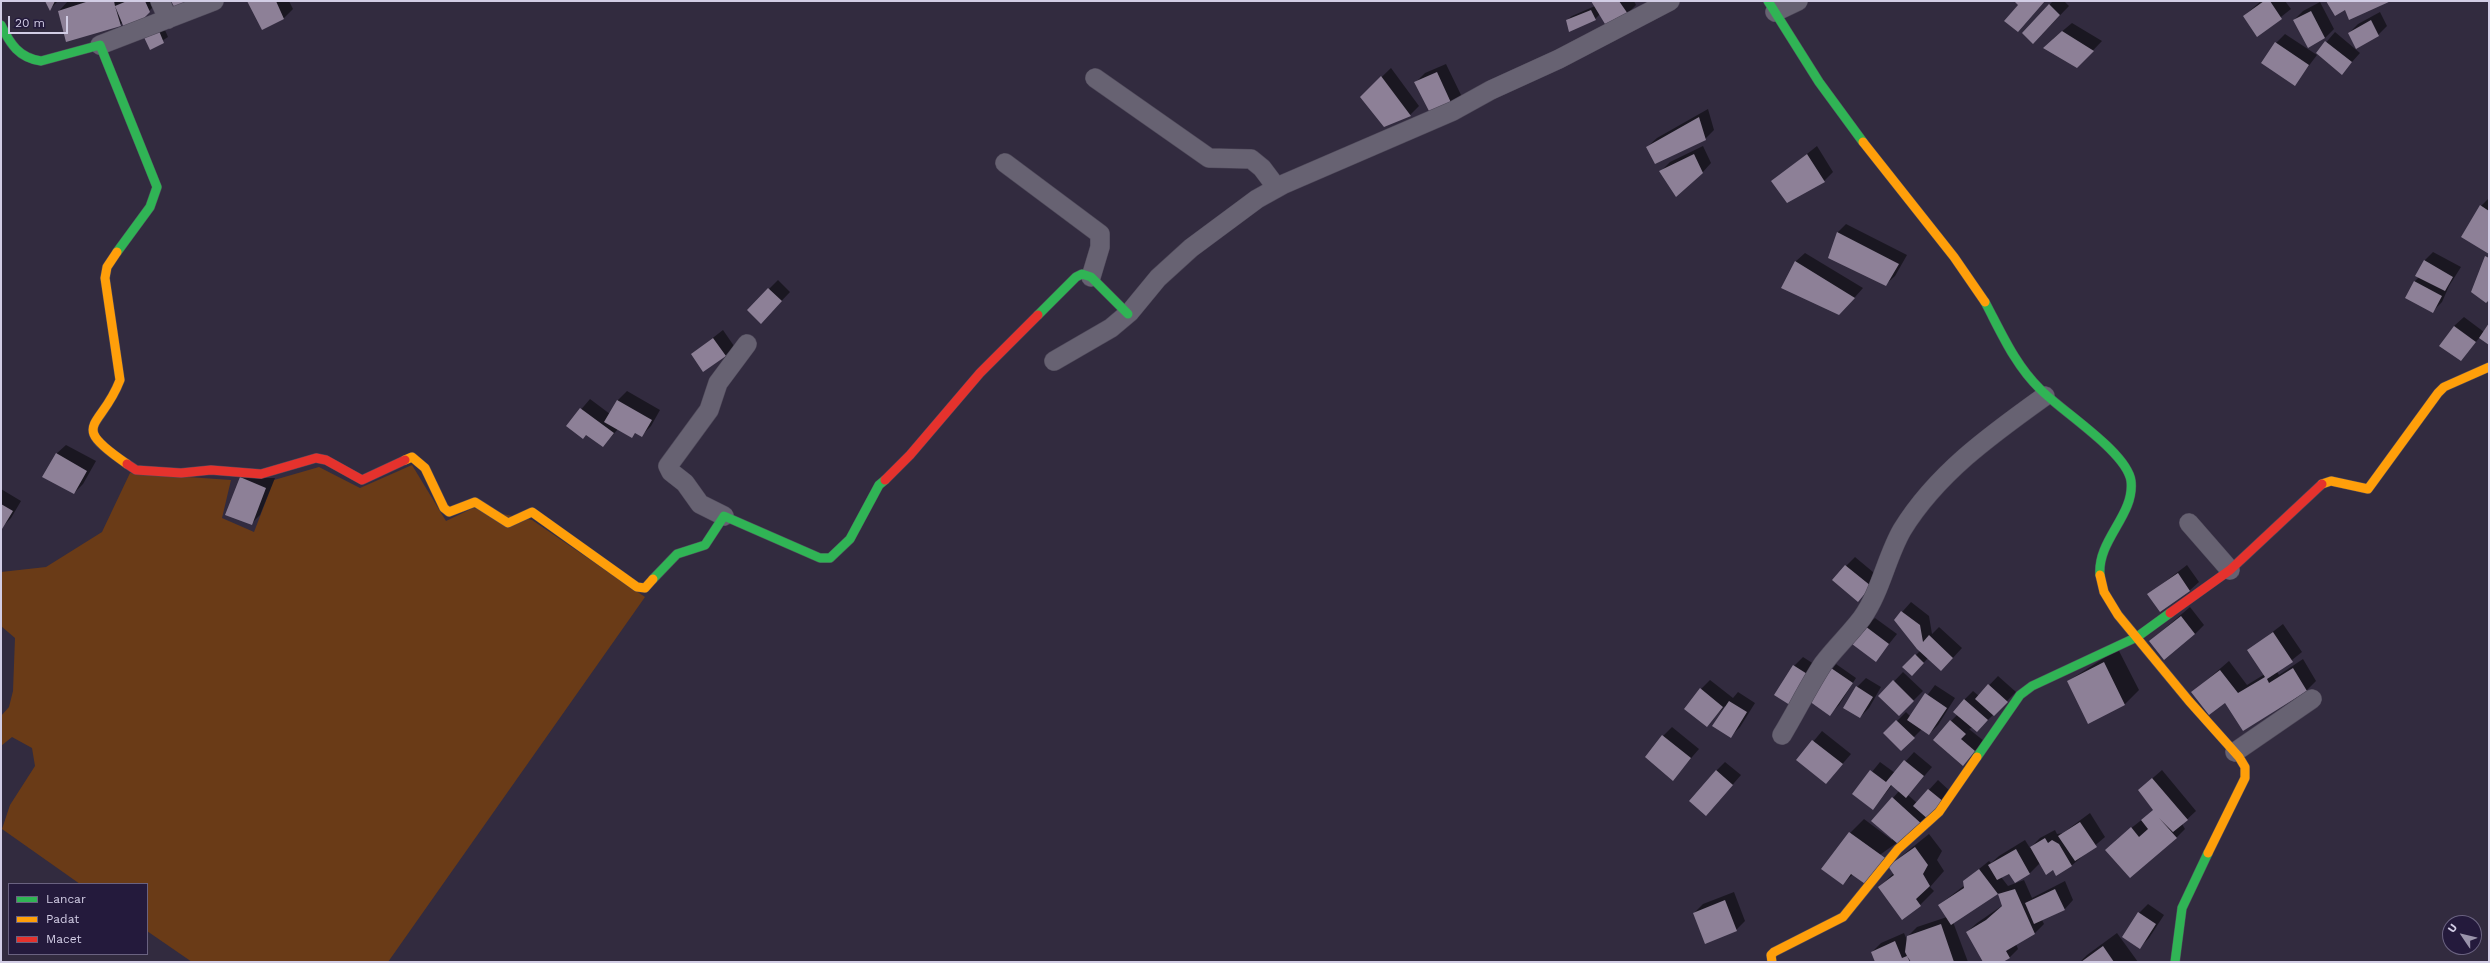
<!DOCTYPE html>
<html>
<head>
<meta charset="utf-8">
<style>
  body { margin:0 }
  #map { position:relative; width:2490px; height:963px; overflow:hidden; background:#322b3f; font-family:"Work Sans",sans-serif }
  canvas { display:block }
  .frame { position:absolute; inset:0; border:2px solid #d2cde5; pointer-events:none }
  .legend { position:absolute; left:8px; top:883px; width:140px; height:72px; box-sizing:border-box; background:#241a3c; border:1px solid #6a6280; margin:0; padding:5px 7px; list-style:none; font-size:12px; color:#d2cde5 }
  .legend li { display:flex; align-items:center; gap:8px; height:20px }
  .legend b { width:20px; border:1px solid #6a6280 }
  .north { position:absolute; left:2442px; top:915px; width:40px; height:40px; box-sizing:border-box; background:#241a3c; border:1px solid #6a6280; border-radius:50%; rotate:305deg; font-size:11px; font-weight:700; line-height:16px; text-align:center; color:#d2cde5 }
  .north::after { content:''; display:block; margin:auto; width:14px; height:18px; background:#9a94ab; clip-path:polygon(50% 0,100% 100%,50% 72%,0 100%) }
  .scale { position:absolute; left:8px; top:16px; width:60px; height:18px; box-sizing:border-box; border:2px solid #d2cde5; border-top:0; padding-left:5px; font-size:12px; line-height:14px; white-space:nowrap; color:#d2cde5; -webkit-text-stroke:3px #241a3c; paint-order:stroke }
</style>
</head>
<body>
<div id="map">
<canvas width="2490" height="963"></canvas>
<div class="frame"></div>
<ul class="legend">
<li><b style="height:5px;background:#30b455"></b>Lancar</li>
<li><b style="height:5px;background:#ff9f0a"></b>Padat</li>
<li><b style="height:5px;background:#e5322d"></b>Macet</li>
</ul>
<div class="north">U</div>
<div class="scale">20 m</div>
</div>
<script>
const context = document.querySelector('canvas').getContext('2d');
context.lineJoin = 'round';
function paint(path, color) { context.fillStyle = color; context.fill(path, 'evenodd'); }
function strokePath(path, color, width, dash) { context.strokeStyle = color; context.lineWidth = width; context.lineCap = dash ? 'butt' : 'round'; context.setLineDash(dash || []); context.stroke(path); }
paint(new Path2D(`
  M412,465l34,56 27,-13 59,12 113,77 -257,365h-196l-45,-31v-47h-67l-78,-55 8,-24 25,-39 -3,-18 -20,-11 -11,9v-30l8,-9 4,-16 2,-53 -14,-12v-54l45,-5 56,-35 28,-59 101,7 -9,38 32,14 20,-52 45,-13 41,21z`), '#6a3b17');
paint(new Path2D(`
  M46,1h12l-8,8z
  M68,1h90v1l-31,31 -4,-11 -3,3 -61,-14z
  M249,1h40l4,8 -9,9 -22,11z
  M1592,1h42l2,4 -9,9h-27l-5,5 -28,1 5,-4 23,-10z
  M2053,1h11l5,5 -27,28 -19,-1z
  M2261,1h24l6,8 -34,27 -13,-20z
  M2320,2l14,27 -9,9 -31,-18 9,-9z
  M2380,12l7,14 -9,9 -29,-2 9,-9z
  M162,23l6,14 -17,11z
  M2072,23l30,18 -25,26 -24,-28z
  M2335,32l25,21 -18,20 -25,-20z
  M2285,34l32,21 -22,29 -19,-41z
  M1446,64l16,33 -9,9 -37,-24 9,-9z
  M1391,68l28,38 -9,9 -49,-18z
  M1708,109l6,21 -9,9 -58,8 10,-9z
  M1703,146l8,17 -9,10 -41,-2 9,-9z
  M1817,146l16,26 -9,9h-51z
  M2489,198v55l-8,-47z
  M1846,224l61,31 -12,21 -10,9 -48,-52z
  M2433,252l28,15 -12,19 -7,16 -9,9 -19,-29 5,-5 5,-16z
  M1805,253l58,35 -15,17 -53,-43z
  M778,280l12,12 -20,21 -22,-3z
  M2464,317l20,15 5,-7v19l-9,-7 -19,23 -7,-34z
  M723,330l11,16 -9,10 -33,-2z
  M627,391l33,19 -9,16 -9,9 -6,-3 -5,5 -13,-8 -15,17 -16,-12 -20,-8 23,-27 20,15 8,-14z
  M66,445l30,16 -13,23 -9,9 -18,-39z
  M241,478h34l-15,37 -9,9z
  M1,489l20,12 -10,17 -9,9z
  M1855,557l24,20 -21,23 -12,-34z
  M2187,565l12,17 -10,9 -40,3z
  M1911,602l18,14 3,18 7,-7 23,21 -12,13 -22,-3 -16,17 -8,-8 17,-17 -26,-30z
  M2190,607l14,18 -9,9 -45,7z
  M1875,618l22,16 -21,26 -11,-33z
  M2283,624l19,28 -25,20 2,3 24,-16 13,22 -9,9 -63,40 -18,-29 -33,-9 36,-31 18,24 18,-11 -16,-24z
  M2118,649l21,41 -14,14 -36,18 -21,-41z
  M1803,657l17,11 -45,27 19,-29z
  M1836,664l20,14 -17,27 -9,9 -20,-14z
  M1903,672l20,19 -24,24 -19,-19z
  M1998,676l18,16 -30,30 -17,7 15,12 -21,23 -12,-43 7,-7 6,-14 9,-9 6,5z
  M1866,678l15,9 -12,21 -9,9 -3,-30z
  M1710,680l23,18 5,-6 17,11 -15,24 -10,10 -5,-31 -18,19 -6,-36z
  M1935,685l20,13 -17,27 -9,9 -7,-5 -21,21 -16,-17 21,-21 5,5z
  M1672,727l27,22 -26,30 -10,-43z
  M1822,731l29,23 -25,29 -28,-23z
  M1914,752l18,15 -24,28 9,8 21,-23 14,13 -19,24 -80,57 -10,10 -20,-15 27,-36 14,-14 28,21 1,-42 6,-7 -7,-6 -19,24 -19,-15 26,-32 15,11z
  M1725,762l16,13 -26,30 1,-34z
  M2162,770l34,41 -14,13 3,5 -9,9 -61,3 39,-31 -15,-20z
  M2090,813l15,24 -34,29 -17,3 -14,-6 -10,10 -15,9 -6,-10 -8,5 7,9 16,-6 8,18 33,-17 8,19 -9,10 -22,10 2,4 -9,9 -19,11 2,5 -9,9 -8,4h-17l-17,-30 10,-9 26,-18 -4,-12 -46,29 15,40h-91l-5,-10 9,-9 23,-10 3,7 1,-4 9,-9 30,-10 -8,-12 26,-20 -1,-4 25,-20 2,2 8,-7 26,-16 5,8 10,-10 15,-8 2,4 6,-1z
  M1929,834l13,17 -5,9 7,11 -14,16 4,4 -14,14 -41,-18 15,-14 -5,-7z
  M1734,892l11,29 -9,9 -42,-17 9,-9z
  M2148,904l16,11 -15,23 -9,9 -1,-34z
  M2117,933l21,29h-58l7,-7z`), '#0007');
paint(new Path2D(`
  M45,1h10l-5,10z
  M89,1h25l1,5 12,-5h18l5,11 -23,23 -12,-29 6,20 -55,16 -8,-31z
  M171,1h28l-22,11z
  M247,1h29l8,18 -22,11z
  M1591,1h28l9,13 -23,10z
  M2014,1h31l-27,31 -14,-11 14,-16z
  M2264,1h6l12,18 -25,18 -14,-21z
  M2326,1h65l-42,19 -4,-10 -10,6z
  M2049,4l11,11 -27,29 -11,-11z
  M1591,10l5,10 -27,12 -3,-12z
  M2311,11l14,27 -17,10 -15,-28z
  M2371,20l8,16 -23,13 -8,-16z
  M157,26l7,17 -14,7 -8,-17z
  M2062,31l32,20 -17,17 -34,-20z
  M2325,41l27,21 -10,13 -26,-22z
  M2275,42l34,23 -14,21 -34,-23z
  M1437,72l16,35 -23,6 -16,-31z
  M1381,76l30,40 -27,11 -24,-30z
  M1699,117l7,23 -51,24 -9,-17z
  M1694,154l9,19 -27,24 -17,-26z
  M1807,154l18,28 -38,21 -16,-22z
  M2480,205l9,6v43l-28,-17z
  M1837,232l62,32 -13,22 -58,-28z
  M2485,256l4,2v42l-3,3 -15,-11z
  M2424,260l29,17 -8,14 -30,-15z
  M1795,261l60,37 -16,17 -58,-27z
  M2414,281l28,15 -9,17 -28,-15z
  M768,288l14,13 -21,23 -14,-14z
  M2489,323v22l-10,-7z
  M2454,326l22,16 -15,19 -22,-15z
  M713,338l13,18 -23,16 -12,-18z
  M617,400l35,20 -10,17 -7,-4 -3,5 -28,-16z
  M580,408l34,25 -11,14 -17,-12 -3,4 -17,-13z
  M56,453l31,18 -13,23 -32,-17z
  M240,477l26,11 -14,37 -27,-10z
  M1,504l12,7 -11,18 -1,-1z
  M1845,565l26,21 -13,16 -26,-22z
  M2178,573l12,18 -30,21 -13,-18z
  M1901,611l19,14 3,17 6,-7 24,23 -12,13 -24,-22 -23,-29z
  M2181,616l14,18 -31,26 -15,-19z
  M1865,626l24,18 -13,18 -24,-18z
  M2273,632l20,30 -26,17 2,4 24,-15 14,23 -64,40 -18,-28 -16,12 -18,-23 29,-22 18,23 27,-16 -18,-27z
  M1915,654l9,9 -12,13 -10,-9z
  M2104,662l21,43 -37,19 -21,-43z
  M1793,665l19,12 -19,30 -19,-12z
  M1831,668l22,15 -23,33 -21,-15z
  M1893,680l21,21 -15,15 -21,-20z
  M1988,684l20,18 -14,14 -19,-17z
  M1856,686l17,11 -13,21 -17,-10z
  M1700,688l23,19 -16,20 -23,-18z
  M1925,693l22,15 -18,27 -22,-15z
  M1964,699l24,21 -11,12 -24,-20z
  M1729,701l18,11 -16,26 -19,-12z
  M1896,720l19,18 -14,13 -18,-18z
  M1950,720l16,14 -5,5 14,12 -12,15 -30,-26z
  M1662,735l29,23 -18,23 -28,-24z
  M1812,740l31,24 -17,20 -30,-24z
  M1904,760l20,16 -18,22 -15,-13 -18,25 -21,-16 18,-24 16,12z
  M1716,770l17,15 -27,31 -17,-15z
  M2152,778l36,42 -15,12 -14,-14 18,20 -47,40 -25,-28 26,-23 8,10 9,-8 -7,-9 12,-10 -15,-20z
  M1928,789l16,13 -15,18 -16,-14z
  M1892,797l33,30 -27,17 -27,-23z
  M2080,822l17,25 -22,14 -17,-25z
  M1849,832l39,28 -20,26 -17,-12 -8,11 -22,-16z
  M2045,838l3,5 4,-3 7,4 13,22 -16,10 -3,-6 -7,5 -16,-28z
  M1915,847l13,18 -5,9 7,12 -14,13 5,7 -19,14 -24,-33 16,-12 -6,-9z
  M2016,849l14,25 -15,9 -6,-9 -12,6 -9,-15z
  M1979,869l19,25 -47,31 -13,-20 26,-17 -1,-7z
  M2015,889l20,45 -29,17 4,7 -7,4h-20l-17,-30 20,-12 16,-14 -4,-12z
  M2055,889l10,21 -31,14 -9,-21z
  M1725,900l12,31 -32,13 -12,-31z
  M2138,912l18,12 -16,25 -18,-12z
  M1941,924l13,38h-43l-4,-6 3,6h-35l-4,-10 24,-11 7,17 5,-2 -2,-4 2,-16z
  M2103,946l11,16h-33z`), '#8d8097');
const street = new Path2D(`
  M160,1l8,18
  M1775,12l23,-11
  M100,45l114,-44
  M1095,78l114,80 42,1 11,9 15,20
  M1005,163l95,71v13l-9,30
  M1054,361l57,-33 19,-16 28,-34 33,-30 66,-49 27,-15 169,-73 38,-21 68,-31 111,-58
  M724,516l-24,-12 -15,-21 -14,-11 -3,-6 41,-56 9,-27 29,-39
  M2189,523l41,47
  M1782,735c14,-23 26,-48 41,-71 12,-16 27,-30 39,-46 19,-27 24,-60 40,-88 35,-57 90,-96 143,-134
  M2235,752l77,-53`);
const fast = new Path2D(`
  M1768,1l51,81 44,60
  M1,25c9,19 18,33 40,36l59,-16 57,142 -7,20 -33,45
  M1985,302c16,30 30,63 55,87 21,22 87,63 91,92 4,34 -34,59 -31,94
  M1038,315l38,-38 6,-3 9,3 37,37
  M653,579l24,-25 28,-9 19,-29 96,42h10l20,-19 29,-54 6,-5
  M1977,757l43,-62 12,-9 105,-49 33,-24
  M2175,962l7,-54 26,-55`);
const slow = new Path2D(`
  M1863,142l91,115 31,45
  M117,252l-10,15 -2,11 15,102c-19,50 -53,43 7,84
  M405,460l7,-3 13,11 19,40 5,4 26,-10 33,21 24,-11 105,75 8,1 8,-9
  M2322,484l9,-3 37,8 70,-96 6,-6 45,-20
  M2100,575l4,17 14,23 71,86 50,56 6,10v11l-37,75
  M1772,962l-1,-7 3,-3 69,-35 55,-68 41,-37 38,-55`);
const jam = new Path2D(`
  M127,464l9,6 45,3 30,-3 50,4 55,-16 10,2 36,20 43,-20
  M885,480l25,-25 70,-82 58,-58
  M2170,613l60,-43 92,-86`);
strokePath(street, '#4f495a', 20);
strokePath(fast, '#4f495a', 10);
strokePath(slow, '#4f495a', 10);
strokePath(jam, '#4f495a', 10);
strokePath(street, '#676272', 19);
strokePath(fast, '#30b455', 9);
strokePath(slow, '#ff9f0a', 9);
strokePath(jam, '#e5322d', 9);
</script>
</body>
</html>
